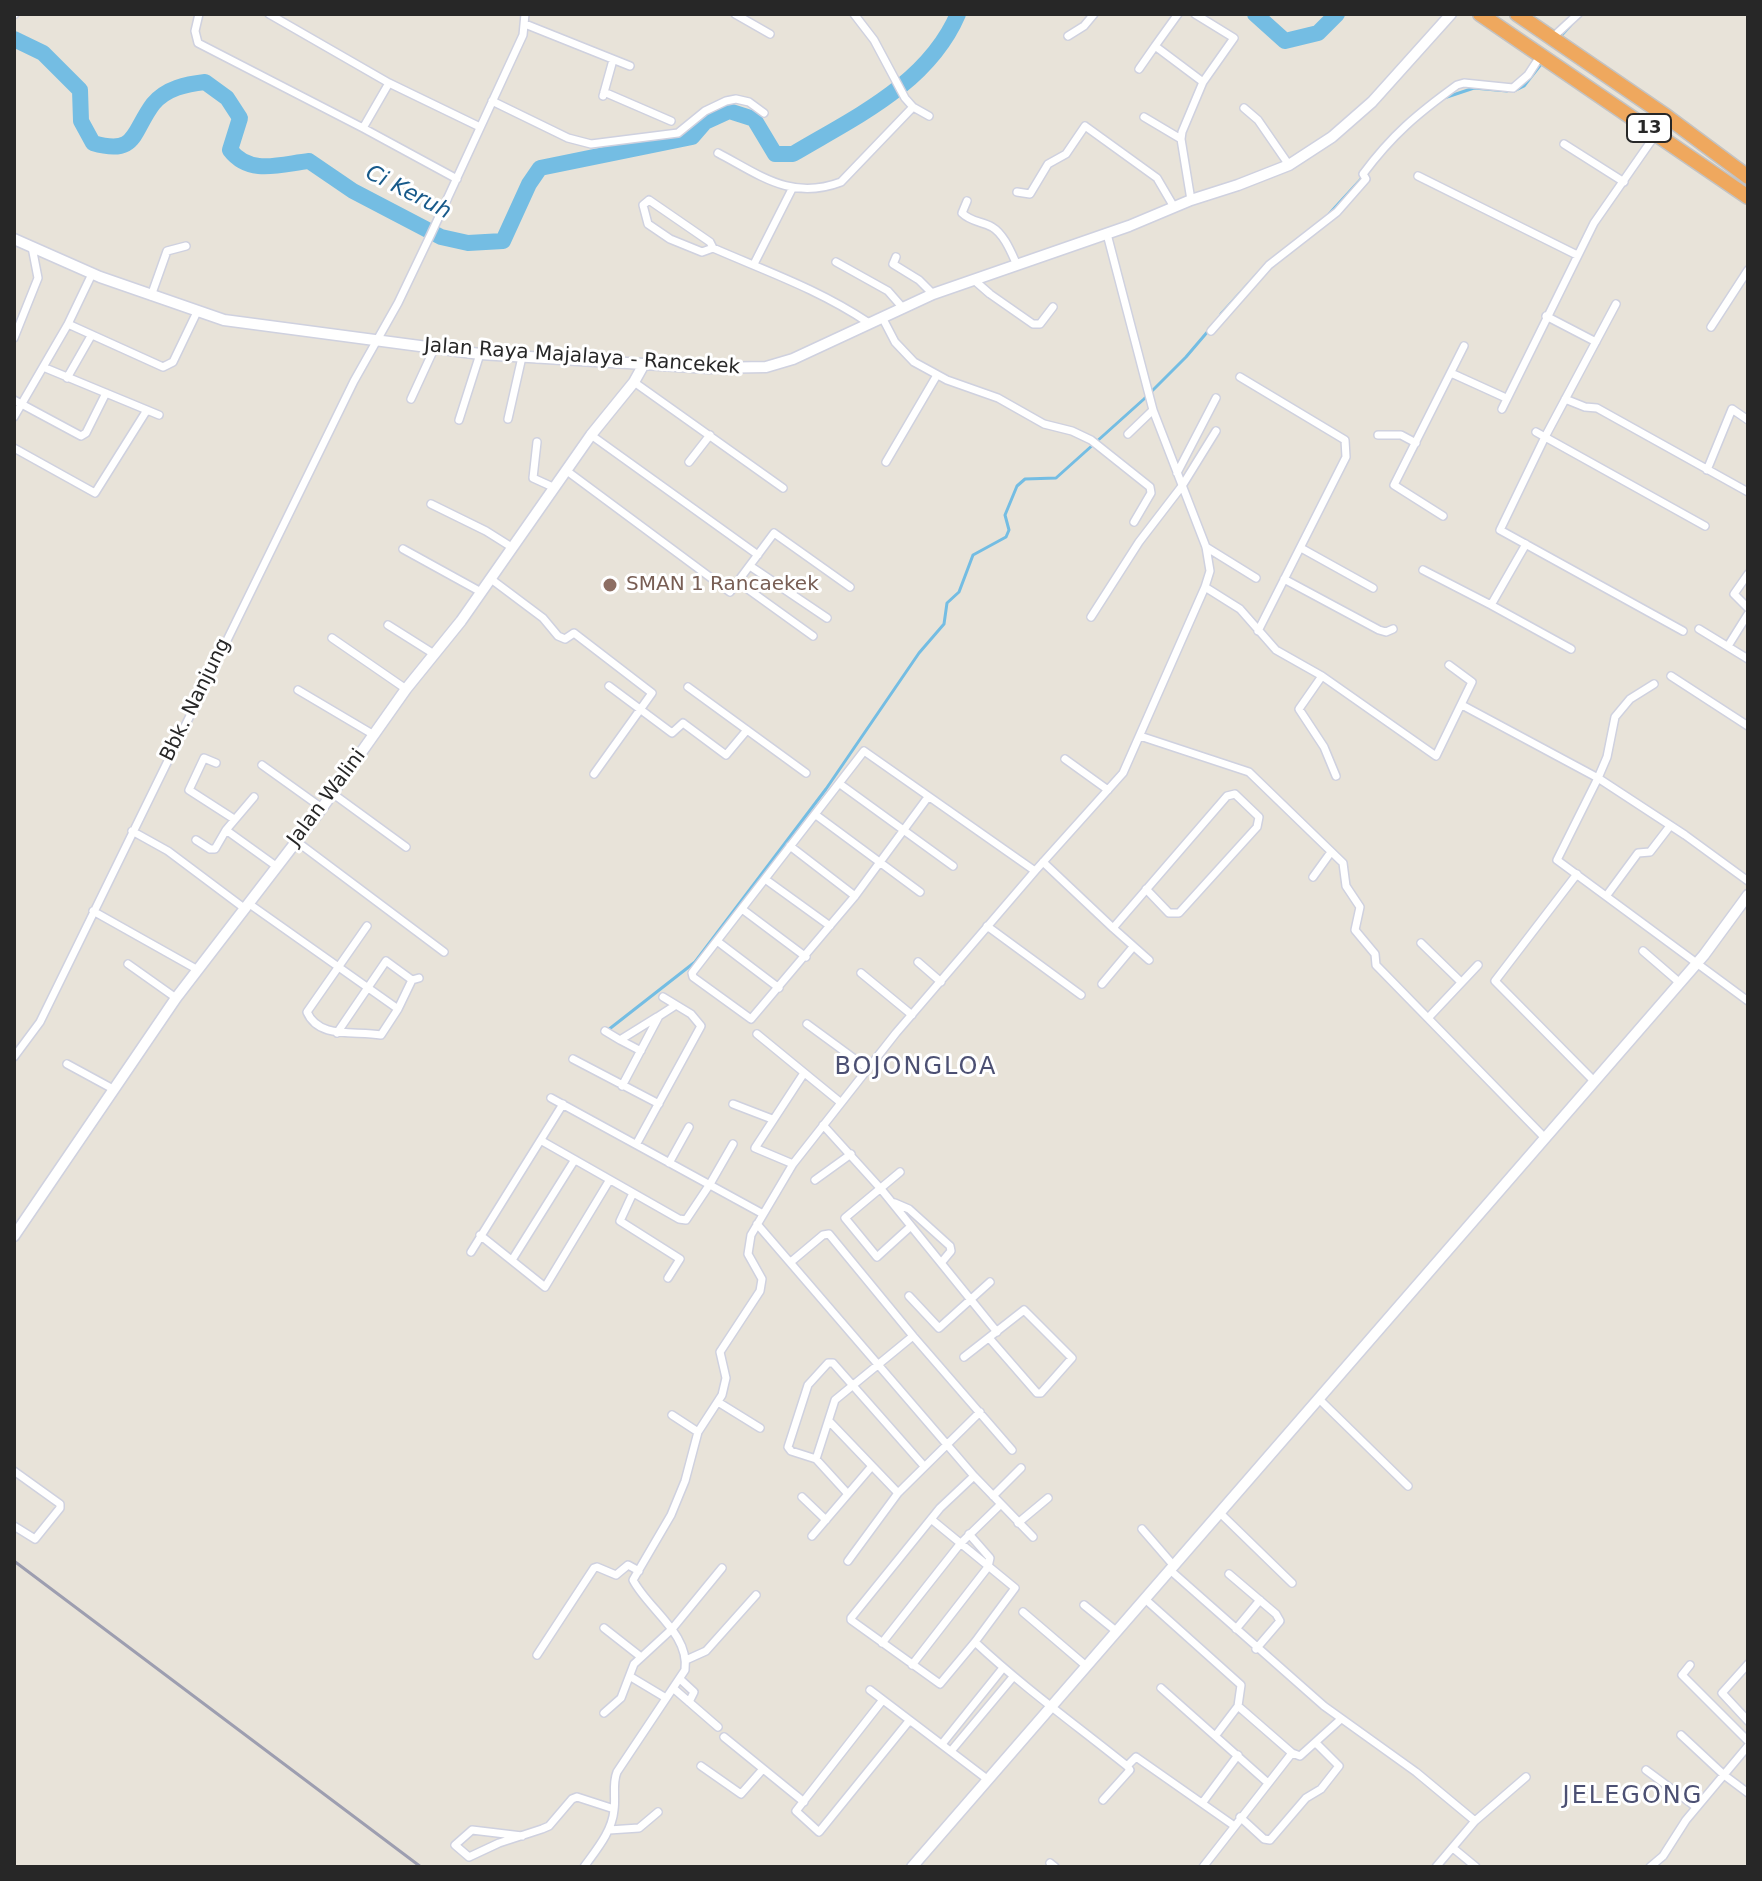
<!DOCTYPE html>
<html>
<head>
<meta charset="utf-8">
<style>
  body { margin:0 }
  #map { position:relative; width:1762px; height:1881px; overflow:hidden; background:#e8e3d9; font-family:"DejaVu Sans",sans-serif }
  canvas { display:block }
  .frame { position:absolute; inset:0; border:16px solid #272727; pointer-events:none }
</style>
</head>
<body>
<div id="map">
<canvas width="1762" height="1881"></canvas>
<div class="frame"></div>
</div>
<script>
const context = document.querySelector('canvas').getContext('2d');
context.lineJoin = 'round';
function strokePath(path, color, width, dash) { context.strokeStyle = color; context.lineWidth = width; context.lineCap = dash ? 'butt' : 'round'; context.setLineDash(dash || []); context.stroke(path); }
function write(font, color, halo, rows, align = 'center') {
  context.font = font + ' "DejaVu Sans",sans-serif'; context.lineWidth = 6; context.setLineDash([]); context.textBaseline = 'middle'; context.strokeStyle = halo; context.fillStyle = color; for (const [text, x, y, turn = 0] of rows) {
    context.save(); context.translate(x, y); context.rotate((+turn || 0) * Math.PI / 180); context.textAlign = isNaN(turn) ? turn : align; if (halo) context.strokeText(text, 0, 0); context.fillText(text, 0, 0); context.restore();
  }
}
strokePath(new Path2D(`
  M1560,37l11,-12
  M1514,91l10,-5 18,-23
  M1444,98l30,-10 33,3
  M1329,214l33,-36
  M1221,314l38,-42
  M608,1030l87,-68 131,-173 93,-136 25,-29 3,-21 12,-11 14,-37 33,-18 3,-7 -4,-15 12,-29 8,-7 31,-1 88,-79 42,-42 23,-27`), '#74bde3', 3);
strokePath(new Path2D(`
  M1255,14l30,27 33,-8 19,-19
  M14,39l29,14 37,37 1,31 12,22c44,13 39,-11 60,-39 13,-16 34,-20 52,-22l22,16 13,20 -10,32c20,26 51,14 79,11l44,30 88,46 27,6 35,-2 26,-57 11,-16 152,-31 13,-15 24,-11 25,8 21,35h18c62,-37 135,-70 165,-140`), '#74bde3', 16);
const street = new Path2D(`
  M199,14l-4,17 3,12 165,85 94,51
  M269,14l120,69 91,44
  M735,14l35,20
  M854,14l20,26 31,58 8,9 16,9
  M1178,14l-23,32 48,36
  M14,15l1,-1
  M525,24l105,42
  M1068,36l16,-10 10,-12
  M1553,37l25,-23
  M1139,69l16,-23
  M604,92l67,29
  M603,96l10,-36
  M492,101l76,37 23,6 87,-11 27,-22 21,-10 10,-2 13,3 15,11
  M1244,108l14,12 31,45
  M1144,117l37,22
  M363,128l26,-45
  M1564,144l60,38
  M718,153c42,22 73,48 123,29l72,-75
  M1418,176l159,79
  M1017,192l13,2 18,-30 18,-10 19,-28 72,52 17,29
  M1191,200l-10,-61 1,-7 21,-50 31,-44 -39,-24
  M967,201l-5,12c9,9 19,8 30,14 12,7 19,25 25,38
  M713,248l-3,-6 -61,-42 -6,5 5,19 22,15 32,13 11,-4c55,24 105,41 156,75
  M896,257l-3,7 26,16 14,14
  M836,262l52,29 14,16
  M754,264l38,-75
  M974,280l16,14 43,30h7l13,-17
  M151,296l16,-45 19,-5
  M1616,304l-71,133 -45,93 183,101
  M1546,316l50,26
  M882,317l13,25 19,20 33,18 51,18 46,26 28,7 19,9 59,47 1,6 -17,29
  M68,324l95,43 10,-5 24,-50
  M1711,327l37,-57
  M1211,331l58,-66 68,-53 29,-33 -3,-5c29,-39 54,-60 94,-89l7,-2 49,5 15,-13 13,-20
  M14,338l24,-60 -6,-31
  M43,367l116,48
  M1451,373l55,25
  M1240,377l105,63 1,17 -88,174
  M67,378l24,-42
  M634,382l149,106
  M411,399l23,-50
  M1565,399l20,8 12,1 151,84
  M14,400l67,36 5,-3 20,-40
  M1502,409l92,-186 62,-89
  M14,417l54,-93 24,-50
  M508,419l14,-62
  M459,420l21,-66
  M1536,432l169,94
  M1128,434l25,-24
  M591,435l167,120
  M1378,435h23l15,8
  M537,442l-4,36 22,10
  M14,448l81,45 52,-83
  M689,462l21,-27
  M886,462l51,-87
  M1707,470l25,-61 16,11
  M567,471l163,121 44,-59 76,54
  M1177,473l39,-75
  M431,504l55,27 27,17
  M1443,516l-49,-31 70,-139
  M1206,547l50,31
  M1301,548l72,40
  M403,549l78,43
  M750,566l77,52
  M1423,570l68,35 35,-61
  M1748,574l-14,20 14,14
  M491,579l52,39 15,18 7,3 9,-6 78,60 -58,81
  M1284,579l95,51 7,2 7,-3
  M738,582l75,54
  M1205,587l35,22 36,41 46,26
  M1491,605l80,44
  M1091,617l48,-75 43,-56 34,-55
  M388,625l46,29
  M1699,629l49,30
  M332,638l74,51
  M1728,646l20,-32
  M1671,676l77,50
  M1654,684l-24,15 -15,18 -8,40 -9,21 -41,82 191,141
  M609,686l63,47 11,-10 43,32 21,-25
  M688,687l118,86
  M298,690l76,45
  M1462,705l136,73 87,57 63,46
  M1140,736l109,36 94,91 3,23 14,21 -5,23 20,24 1,11 169,173
  M1065,759l43,31
  M216,763l-12,-5 -15,32 45,29
  M262,765l60,43
  M1336,776l-12,-29 -25,-38 23,-33 114,80 36,-74 -23,-17
  M840,784l113,82
  M332,793l74,54
  M928,797l-73,99 -104,123 -58,-42 -1,-4 172,-222 171,120
  M816,815l104,77
  M226,830l28,-33
  M132,831l36,20 76,57
  M196,840l14,9h5l11,-19 50,36
  M296,841l148,111
  M790,846l65,50
  M1043,862l70,66 114,-132 8,-2 24,23 -2,10 -78,86h-10l-23,-24
  M1577,874l-82,107 99,100
  M1313,877l18,-25
  M765,879l65,47
  M1607,895l31,-42 12,-1 20,-26
  M248,903l150,106
  M742,909l64,48
  M93,911l105,59
  M367,926l-60,86c12,28 49,18 74,23l17,-26 14,-29 7,-2
  M987,926l94,69
  M1113,928l36,32
  M717,941l62,47
  M1421,943l40,39
  M1643,951l37,32
  M918,962l23,20
  M128,964l48,34
  M861,973l51,42
  M1102,984l31,-37
  M1429,1017l49,-52
  M807,1024l60,44
  M605,1031l15,9 37,-23
  M337,1033l49,-72 26,19
  M757,1034l83,68
  M620,1040l21,11
  M14,1057l26,-35 314,-641 44,-78 33,-69 92,-199 2,-21
  M573,1059l86,45
  M67,1064l46,25
  M622,1086l37,-70 17,-11
  M551,1098l212,116
  M733,1104l39,15
  M823,1125l58,64 116,143
  M542,1141l137,78 7,1 24,-36 23,-40
  M637,1143l64,-117 -10,-12 -28,-17
  M669,1163l20,-36
  M793,1164l-38,-16 49,-75
  M900,1172l-55,46 32,39 33,-30
  M815,1180l36,-26
  M633,1193l-13,28 60,38 -12,19
  M895,1203l14,6 41,37 1,5 -10,12
  M757,1224l217,252 59,61
  M480,1235l65,52 64,-106
  M471,1252l92,-148
  M512,1260l62,-99
  M792,1261l31,-26 6,-1 84,102 99,114
  M909,1296l30,32 51,-46
  M964,1357l60,-47 48,48 -31,35h-4l-47,-54
  M1319,1399l89,87
  M718,1402l42,26
  M672,1415l26,17
  M829,1421l69,72
  M816,1459l19,-59 78,-64
  M14,1471l46,33v4l-25,31 -21,-13
  M847,1493l-31,-34 -25,-8 -3,-4 20,-62 20,-22h5l91,103
  M993,1496l28,-28
  M802,1497l24,23
  M1220,1513l72,70
  M931,1519l84,69 -40,54 -35,42 -89,-64v-2l89,-110 34,-32
  M1018,1523l30,-25
  M1142,1529l32,37
  M812,1536l60,-70
  M848,1561l50,-68 82,-81
  M1170,1570l154,136 92,66 59,49
  M1229,1574l47,40 4,7 -24,28
  M1145,1599l96,86 -3,21 -22,29
  M1084,1605l32,26
  M1023,1612l62,53
  M604,1628l37,29
  M1236,1629l24,-29
  M975,1642c48,45 101,83 152,124
  M882,1643l78,-99 41,-40
  M537,1655l57,-87 3,-1 19,8 12,-10 11,6
  M686,1660l20,-9 50,-56
  M1748,1664l-26,29 26,28
  M912,1665l76,-98 2,-9 -21,-24
  M1690,1665l-8,10 66,66
  M631,1677l35,21
  M680,1679l14,13 -5,10
  M673,1688l45,39
  M1161,1688l107,95
  M870,1690l117,89
  M882,1701l-86,110 23,21 90,-111
  M1238,1706l54,47 8,3 41,-37
  M604,1713l17,-15 13,-34 38,-35 50,-61
  M1681,1735l43,40 24,18
  M724,1737l80,65
  M942,1744l61,-76
  M951,1751l62,-74
  M701,1766l40,28 22,-25
  M1646,1770l50,37
  M1103,1800l27,-30 -3,-4 9,-9 97,68
  M1203,1802l35,-47
  M1240,1817l24,22 6,1 36,-42 15,-9 18,-23 -23,-23
  M609,1830l30,-2 19,-16
  M522,1836l-50,-6 -17,15 14,12 30,-14 43,-14 7,-3 23,-27 5,-2 37,12
  M1453,1848l23,19
  M1050,1863l5,4
  M584,1867c12,-17 28,-35 30,-57 2,-13 -2,-26 3,-38l68,-102c5,-36 -37,-61 -52,-90l38,-65 14,-34 13,-49 24,-37 4,-17 -6,-26 40,-61 2,-12 -14,-25 3,-19 42,-71 103,-131 139,-162 88,-98 82,-186 5,-16 -4,-24 -53,-137 -46,-176
  M1203,1867l89,-114
  M1436,1867l39,-46 51,-44
  M1650,1867l13,-11 23,-36 62,-74`);
const secondary = new Path2D(`
  M14,239l86,38 124,43 256,34 229,14 57,-1 27,-8 140,-65 196,-68 62,-26 47,-15 51,-20 43,-28 40,-35 79,-88
  M14,1236l162,-238 146,-190 84,-119 55,-68 130,-186 43,-53 10,-18
  M912,1867l792,-912 44,-60`);
const highway = new Path2D(`
  M1480,14l268,183
  M1517,14l149,102 82,61`);
strokePath(street, '#cfd1df', 10);
strokePath(secondary, '#cfd1df', 13);
strokePath(highway, '#c3c3c3', 17);
strokePath(street, '#fff', 7);
strokePath(secondary, '#fff', 10);
strokePath(highway, '#efa85e', 14);
strokePath(new Path2D(`
  M14,1561l407,306`), '#9d9eb0', 3);
for (const [x, y, r, color] of [
  [610,585,8,"#8d6e63"]
]) { const dot = new Path2D(); dot.arc(x, y, r, 0, 2 * Math.PI); context.fillStyle = color; context.fill(dot); strokePath(dot, '#fff', 3); }
for (const [x, y, w] of [
  [1649,128,44]
]) { const box = new Path2D(); box.roundRect(x - w / 2, y - 14, w, 28, 6); context.fillStyle = '#fff'; context.fill(box); strokePath(box, '#272727', 2); }
write('bold 18px', '#272727', null, [
  ["13",1649,128]
]);
write('20px', '#272727', '#fff', [
  ["Jalan Raya Majalaya - Rancekek",582,357,4],
  ["Bbk. Nanjung",196,700,-64],
  ["Jalan Walini",327,798,-53]
]);
write('20px', '#785e54', '#fff', [
  ["SMAN 1 Rancaekek",626,585]
], 'left');
write('italic 22px', '#185a8a', '#fff', [
  ["Ci Keruh",408,193,27]
]);
context.letterSpacing = '2px';
write('24px', '#4c5073', '#fff', [
  ["BOJONGLOA",916,1068],
  ["JELEGONG",1633,1797]
]);
context.letterSpacing = '0px';
</script>
</body>
</html>
